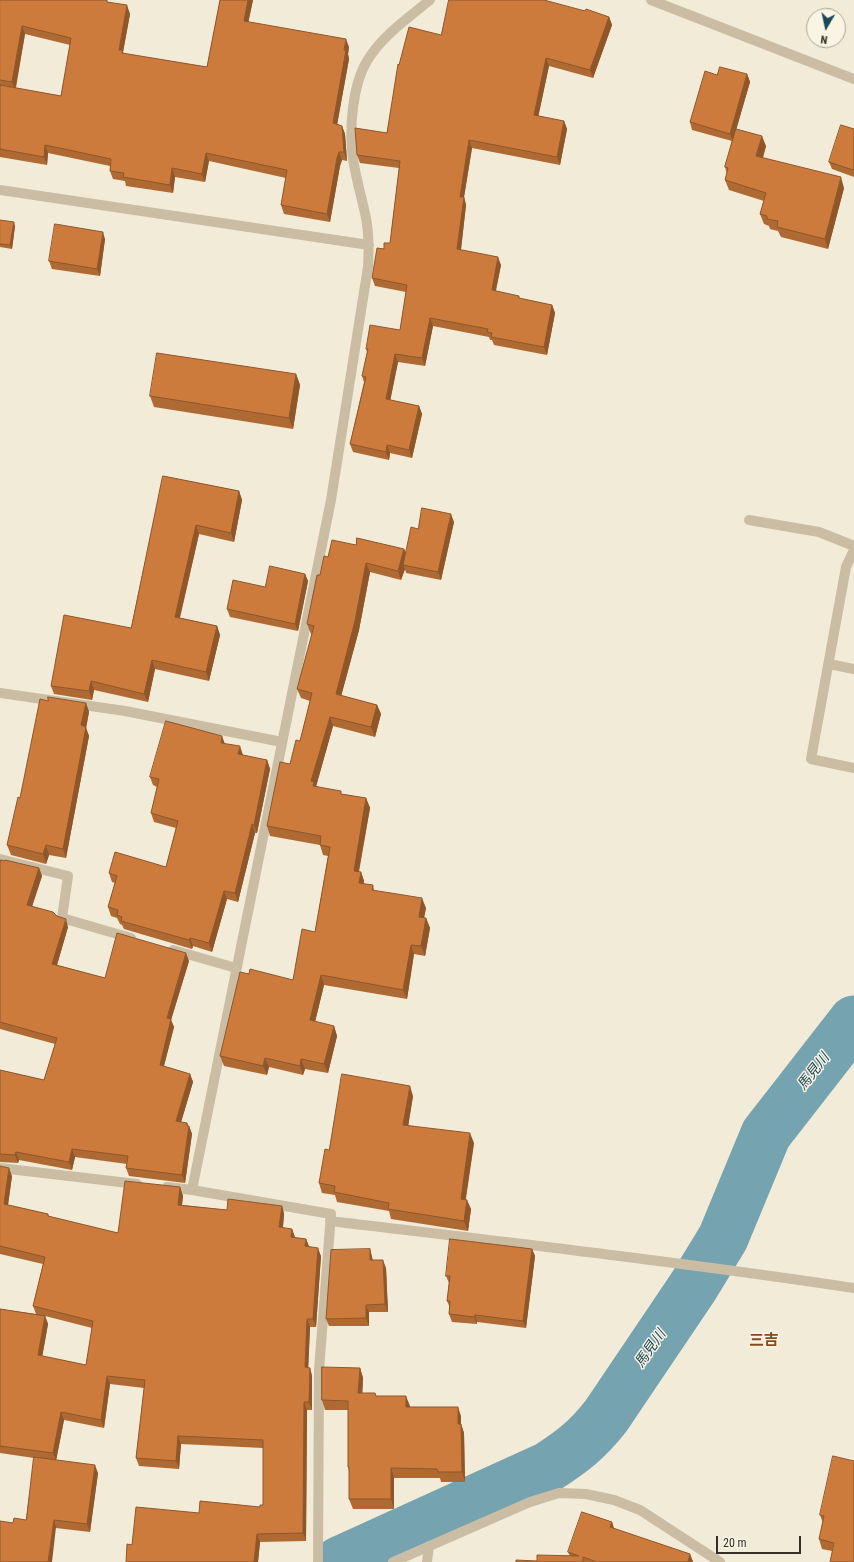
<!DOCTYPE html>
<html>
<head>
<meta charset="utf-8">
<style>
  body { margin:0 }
  #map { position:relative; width:854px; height:1562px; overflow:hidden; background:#f2ebd8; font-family:"Roboto Condensed",sans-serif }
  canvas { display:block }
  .north { position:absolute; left:806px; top:8px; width:40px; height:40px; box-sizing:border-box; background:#faf4e4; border:1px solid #aba598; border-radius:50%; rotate:189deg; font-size:11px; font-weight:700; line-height:16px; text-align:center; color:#352e26 }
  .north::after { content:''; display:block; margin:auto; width:14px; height:18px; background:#194858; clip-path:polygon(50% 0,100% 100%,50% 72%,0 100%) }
  .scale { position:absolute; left:716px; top:1536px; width:85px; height:18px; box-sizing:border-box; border:2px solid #352e26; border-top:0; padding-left:5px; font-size:12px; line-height:14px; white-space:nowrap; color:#352e26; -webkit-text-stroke:3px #faf4e4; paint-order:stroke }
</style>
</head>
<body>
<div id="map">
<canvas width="854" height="1562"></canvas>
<div class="north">N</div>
<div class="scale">20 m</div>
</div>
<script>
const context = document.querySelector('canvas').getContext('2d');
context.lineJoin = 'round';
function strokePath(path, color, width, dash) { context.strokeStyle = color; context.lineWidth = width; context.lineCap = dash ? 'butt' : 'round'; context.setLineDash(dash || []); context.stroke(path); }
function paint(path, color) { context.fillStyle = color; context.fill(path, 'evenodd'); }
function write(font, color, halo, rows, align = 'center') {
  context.font = font + ' "Roboto Condensed","Noto Sans JP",sans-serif'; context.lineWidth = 3; context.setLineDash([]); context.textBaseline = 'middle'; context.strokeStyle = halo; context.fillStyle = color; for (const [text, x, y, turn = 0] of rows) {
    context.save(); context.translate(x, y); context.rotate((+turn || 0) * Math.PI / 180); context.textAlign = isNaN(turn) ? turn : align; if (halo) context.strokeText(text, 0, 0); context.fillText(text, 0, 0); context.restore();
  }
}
strokePath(new Path2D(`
  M339,1562l209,-95c25,-16 40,-28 58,-51l87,-129 30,-49 43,-104 88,-113`), '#75a3b0', 51);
strokePath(new Path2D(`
  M0,190l369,55
  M749,520l70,12 35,14
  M854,550l-8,17 -35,192 43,9
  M829,664l25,5
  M0,693l125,18 157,31
  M0,859l68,17 -6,42 69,20
  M173,950l63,18
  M0,1168l137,16
  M167,1187l25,3 139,24 -12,156 -1,192
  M192,1190l139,-690 37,-233c1,-17 1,-33 -2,-49 -4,-20 -10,-39 -13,-59 -4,-29 -1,-73 14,-98 15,-25 41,-43 63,-61
  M330,1221c175,21 350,41 524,67
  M393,1562l137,-60 29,-9 27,1 28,6 26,10 80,52
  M427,1562l2,-16`), '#cbbda3', 10);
strokePath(new Path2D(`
  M651,0l203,79`), '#cbbda3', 10);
paint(new Path2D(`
  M0,0l110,2 20,12 -7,38 1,2 83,13 13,-67h33l-5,22 101,25 -1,7 1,5 -12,65 5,2 3,8 2,27 -5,-1 -2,6 -10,56 -46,-8 -3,-9 5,-27 -77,-17 -4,21 -30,-5 -2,16 -47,-7 -1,-5 -12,-2 -3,-8v-5l-62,-13 -1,12 -47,-8zM25,34l45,11 -9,51 -45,-8z
  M585,11l24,6 3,8 -19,53 -44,-12 -11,50 26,5 3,8 -7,36 -88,-17 -8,49 2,8 -5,45 40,15 -5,26 24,8 32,6 3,8 -8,42 -53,-10 -2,-5h-2l-1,-3 -56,-11 -8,40 -27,-4 -8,38 29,6 3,8 -10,44 -22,-5 -1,7 -36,-8 -3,-8 14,-62 -2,-6 5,-24 -1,-3 34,-19 6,-38 -31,-6 -3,-8 12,-29 6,-6 9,-75 -39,-5 -3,-8 30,-22 12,-68 42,-30z
  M747,74l3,8 -14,47 30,17 -3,12 81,30 -16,61 -47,-12 -3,-6 -8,-2 -1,-3 -5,-2 -4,-10 4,-13 -35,-11 -4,-10 2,-6 -2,-7 7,-26 -40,-11 -2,-8 27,-47z
  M854,129v48l-22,-8 -3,-7z
  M0,220l15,6 -3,23 -12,-2z
  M105,239l-5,37 -48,-7 -3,-8z
  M296,374l4,11 -7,44 -139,-22 -4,-11z
  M163,476l76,15 3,9 -8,42 -35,-8 -19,84 37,8 3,9 -11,46 -54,-12 -7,33 -54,-12 -2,10 -38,-6 -3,-8 80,-58z
  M454,522l-13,58 -35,-7 -1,-4 -4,11 -31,-8 -11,58 -18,66 36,9 4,9 -6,23 -42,-11 -17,60 26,8 24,4 4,10 -11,64h2l3,9v3l9,1 1,5 52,18 -2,10h2l4,10 -5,28 -11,-2 -7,45 -83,-14 -9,37 19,4 3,10 -9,37 -23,-4 -2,6 -34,-8 -2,8 -43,-9 -4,-10 29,-82 44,6 22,-48 13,-76 -5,-1 -3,-10 -50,-9 -3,-10 23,-62 10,-23 10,-40 -9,-3 -4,-9 15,-55h-1l-4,-10 13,-49 8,-18 28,-12 48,4 2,4 12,-24z
  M305,574l3,7 -10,50 -68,-14 -3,-8 38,-22z
  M48,701l38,2 3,9 -3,16 3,8 -23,122 -17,-3 -3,9 -35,-9 -4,-10 13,-47z
  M225,744l18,11 24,5 3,9 -13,64h-2l-17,69 -11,-3 -15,53 -19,-6 -1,3 -68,-20 -2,-4 -2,-1 -3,-6 -6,-2 -3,-9 7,-24 -3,-1 -3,-9 57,-6 10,-39 -22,-6 -3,-9 6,-26 -4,-2 -3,-8z
  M5,861l34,7 3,8 -10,30 36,21 -11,38 48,13 84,-17 -18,59 3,7 -10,39 26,8 3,8 -12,40 6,1 1,3h1l3,8 -7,49 -56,-7 -3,-8 1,-4 -52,-7 -3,13 -53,-10 -1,3 -18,-1v-92l44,10 11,-36 -55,-15v-165z
  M413,1096l-5,29 66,18 -8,56 5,10 -3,22 -77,-12 -2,-8 -52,-9 -2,-7 -13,-2 -3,-10 10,-33z
  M0,1166l12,10 -4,29 40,9 1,3 69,16 62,-46 3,9 -1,9 45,5 55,-4 2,8 -1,14 9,1 3,9 11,1 3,7 12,10 -5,71h-6l-2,41h2l2,8v34h-5l-1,131 -46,1 -2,20h-132l6,-17 67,-32 61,-6 3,-2v-57l-82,-4 -2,25 -40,-3 -3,-8 8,-70 -34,-4 -6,44 -40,-8 -8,40 42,13 -8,59 -77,-9 13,-3 8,-62 -34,-5v-144l36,5 -3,-8 10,-42 -43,-10zM45,1316l47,12 -6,37 -44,-9 6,-32z
  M370,1249l2,8 1,3 13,8 2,44h-19v14h-40l-3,-7z
  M532,1249l3,7 -9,72 -49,-6v2l-25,-2 -3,-8 1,-6 -3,-7 2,-18 -3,-7z
  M360,1368l3,10 -1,15h13l1,3 34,10v1l51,9v8l3,9 1,49h-24l-1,-4h-46v31h-41l-4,-10v-28l-1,-4v-57h-23l-3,-10z
  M854,1461l-22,90 -10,-2 -3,-10 4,-16 -3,-8z
  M612,1522l2,7 76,25 3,8h-177l21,-1 33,-5 -2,-4z`), '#af6a34');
paint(new Path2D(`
  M248,0h5l-6,29 -3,-8z
  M127,5l3,9 -7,38 2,6 -6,-8z
  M609,17l3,8 -19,53 -3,-8z
  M22,26l3,8 -10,56 -3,-8z
  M346,39l3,8 -1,7 1,5 -13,72 -3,-8z
  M546,58l3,8 -12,57 -3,-8z
  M747,74l3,8 -17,59 -3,-7z
  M564,121l3,8 -7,36 -3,-8z
  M342,126l3,8 2,27 -3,-9z
  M762,136l4,10 -6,20 -4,-10z
  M469,140l3,8 -8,49 2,8 -6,52 -3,-8 3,-52z
  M45,145l3,8 -1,12 -3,-8z
  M339,152l3,8 -2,6 -10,56 -3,-8 10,-56z
  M206,153l3,8 -4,21 -3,-8z
  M172,168l3,9 -2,16 -3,-8z
  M841,177l3,11 -16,61 -3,-10z
  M14,222l1,4 -3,23 -2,-4z
  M103,232l2,7 -5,37 -3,-7z
  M498,257l3,8 -7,33 -2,-8z
  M552,305l3,8 -8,42 -3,-8z
  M430,318l3,8 -8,40 -3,-8z
  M395,354l3,8 -9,45 -3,-8z
  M296,374l4,11 -7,44 -4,-11z
  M419,406l3,8 -10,44 -3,-8z
  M387,445l3,8 -1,7 -3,-8z
  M239,491l3,9 -8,42 -3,-9z
  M451,514l3,8 -13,58 -3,-8z
  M196,525l3,9 -21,91 -3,-8z
  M404,549l4,9 -5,7 2,4 -4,11 -3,-9z
  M366,563l4,9 -11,58 -20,74 -3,-10z
  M305,574l3,7 -10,50 -3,-7z
  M217,626l3,9 -11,46 -3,-9z
  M152,660l3,9 -7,33 -4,-8z
  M91,681l3,9 -2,10 -3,-9z
  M86,703l3,9 -3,16 3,8 -23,122 -3,-9 18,-124z
  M377,705l4,9 -6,23 -4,-10z
  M330,717l3,9 -17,61 1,8 -6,-14z
  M222,736l3,8 -4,-1z
  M240,746l3,9 -1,8 -4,-9z
  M267,760l3,9 -13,64 -3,-8z
  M366,798l4,10 -13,72 -3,-9z
  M252,824l3,9 -17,69 -3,-9z
  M46,845l3,10 -3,9 -3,-10z
  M39,868l3,8 -12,37 -3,-8z
  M361,872l3,9 -2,12 -3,-10z
  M224,891l3,8 -15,53 -3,-9z
  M422,898l4,10 -4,19 -3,-10z
  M426,918l4,10 -5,28 -4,-10z
  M66,919l2,8 -13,45 -3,-8z
  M190,938l3,8 -1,3 -3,-9z
  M411,945l3,9 -7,45 -4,-9z
  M186,953l3,8 -18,59 3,7 -12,46 -2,-8 7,-47z
  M321,975l3,10 -11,45 -3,-10z
  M334,1026l3,10 -9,37 -4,-9z
  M265,1058l4,9 -2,8 -4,-9z
  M301,1059l4,10 -2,6 -3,-9z
  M190,1074l3,8 -14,47 -3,-8z
  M410,1086l3,10 -6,38 -4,-9z
  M187,1123l2,5v-2l3,8 -7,49 -3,-8z
  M470,1133l4,10 -10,65 -3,-9z
  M72,1149l3,8 -3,13 -3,-8z
  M16,1152l3,8 -1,3 -3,-8z
  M9,1168l3,8 -5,36 -3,-8z
  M180,1187l3,9 -2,17 -3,-8z
  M467,1200l4,9 -3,22 -4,-10z
  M282,1206l2,8 -2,22 -3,-9z
  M292,1229l3,8 -1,9 -3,-9z
  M306,1239l3,8 -4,-1z
  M318,1248l3,8 -5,71 -3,-8z
  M370,1249l2,8 1,11 -3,-8z
  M532,1249l3,7 -9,72 -3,-7z
  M383,1260l3,8 2,44 -3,-8z
  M366,1305l3,7v14l-3,-8z
  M475,1315l2,7v2l-3,-7z
  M45,1316l3,8 -7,40 -3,-9z
  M307,1319l3,8 -2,48 -3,-8z
  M310,1368l2,8v34l-3,-8z
  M360,1368l3,10 -1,25 -4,-10z
  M107,1376l3,8 -6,44 -3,-8z
  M406,1396l4,10v10l-4,-9z
  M304,1402l3,8 -1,131 -3,-8z
  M458,1407l3,9v8l3,9 1,49 -3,-10 -4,-48z
  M61,1412l3,8 -8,41 -3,-8z
  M178,1436l3,8 -2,25 -3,-8z
  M95,1465l3,8 -8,59 -3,-8z
  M391,1468l3,10v31l-3,-10z
  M54,1520l2,7 -4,35h-4z
  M612,1522l3,10 -5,-5z
  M257,1534l3,8 -2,20h-4z
  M690,1554l3,8h-5z`), '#8f562a');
const building = new Path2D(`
  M0,0h107v2l20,3 -8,45h3v3l85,14 13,-67h28l-4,21 102,18 -2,11h2l-13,73 9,3 2,26h-5l-2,6 -10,56 -46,-9 6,-35 -81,-17 -4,21 -30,-6 -2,17 -47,-8 1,-4 -14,-2 1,-12 -66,-14 -1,12 -44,-8v-64l61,11 10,-58 -49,-12 -10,56 -12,-2z
  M449,0h95l41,11 1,-2 23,8 -19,53 -44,-12 -12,57 30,6 -7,36 -88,-17 -9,57h4l-7,52 41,8 -6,33 27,6v2l33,7 -8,42 -53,-10 1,-4 -5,-1 1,-3 -58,-11 -8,40 -27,-4 -9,45 33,7 -10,44 -22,-5 -1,7 -36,-8 16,-67 -4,-1 6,-27h-2l4,-24 30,5 7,-45 -35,-7 5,-30 7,1v-6h6l10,-82 -43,-6 -2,-27 32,5 11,-69 1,1 10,-38 32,8z
  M720,67l27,7 -17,60 -40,-12 15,-51 12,4z
  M841,125l13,4v39l-1,2 -24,-8z
  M736,129l26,7 -6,20 85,21 -16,62 -48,-12 1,-6 -11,-2v-3l-7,-2 6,-21 -41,-13 3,-12 -3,-1z
  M0,220l14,2 -4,23 -10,-1z
  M55,224l48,8 -6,37 -48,-8z
  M157,353l139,21 -7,44 -139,-22z
  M163,476l76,15 -8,42 -35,-8 -21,92 42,9 -11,46 -54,-12 -8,34 -53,-13 -2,10 -38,-5 13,-71 67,13z
  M422,508l29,6 -13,58 -35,-7 8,-38 7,2z
  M357,538l47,11 -6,22 -32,-8 -11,58 -19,73 41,11 -6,22 -41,-10 -19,64 3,1 -1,4 28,5v3l25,4 -12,73 7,1 -2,11 14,2 -1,5 50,8 -3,19 7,1 -5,28 -10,-1 -8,45 -82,-15 -11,45 24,6 -10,38 -23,-5 -1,7 -35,-8 -2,8 -43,-10 20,-84 9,2 1,-5 43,11 9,-51 13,3 15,-85 -10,-2 1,-9 -54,-10 13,-64 10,2 6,-24 4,1 12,-48 -15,-4 17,-63 -7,-2 10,-49h3l4,-19 4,1 4,-17 24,5z
  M270,566l35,8 -10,50 -68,-15 6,-29 32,7z
  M48,697l38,6 -5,22 5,2 -23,122 -17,-4 -3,9 -36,-9 11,-48 2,1 20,-99 8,2z
  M166,721l56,15 -1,7 19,3 -2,8 29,6 -13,65 -2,-1 -17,69 -11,-2 -15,52 -19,-5 -1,2 -68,-19 1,-4 -5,-2 1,-5 -10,-3 9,-31 -8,-3 6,-21 51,15 12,-46 -27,-8 8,-34 -9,-2z
  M1,860l4,1v-1l34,8 -12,37 26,7 4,4 9,3 -14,45 53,14 12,-45 69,20 -19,65 4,1 -11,46 30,9 -14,47 11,2v3h2l-7,49 -56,-7 2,-12 -56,-7 -3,13 -53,-10 -1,3 -15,-1v-84l44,10 13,-42 -57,-16v-158z
  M342,1074l68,12 -7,39 67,8 -9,66 6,1 -3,21 -76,-12 1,-6 -55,-11 1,-6 -16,-3 6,-34 4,1z
  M0,1166l9,2 -5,36 44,10v2l70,17 7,-52 55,6 -2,18 49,5 1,-11 54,7 -3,21 13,2 -1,8 15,2 -1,7 13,2 -5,71h-6l-2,48 5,1 -1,34h-5l-1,131 -46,1 -3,28h-128l1,-18 5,1 4,-38 63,6 1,-12 60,6v-2h3v-65l-85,-4 -2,25 -40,-3 9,-78 -38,-4 -6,44 -40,-8 -8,41 -53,-7v-137l45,7 -7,39 48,10 7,-44 -60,-15 12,-49 -45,-11z
  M450,1239l82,10 -9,72 -48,-6 -1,2 -25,-3 1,-13h-3l3,-25h-4z
  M370,1249v11h13l2,44 -19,1v13l-40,1 5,-69z
  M322,1367l38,1 -2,25h17l1,3h30v11h52v17h3l1,48h-24l-1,-3 -46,-1v31h-42v-32h-1v-66l-26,-1z
  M833,1456l21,5v101h-24l4,-19 -15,-4 5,-23 -4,-1z
  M34,1457l61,8 -8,59 -33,-4 -6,42h-48v-41l13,2 1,-5 12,2z
  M582,1512l30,10 -2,5 80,27 -2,8h-91l-14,-5v5h-67v-2l21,1v-6l42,1 -11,-4z`);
paint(building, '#cc7b3c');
strokePath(building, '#8f562a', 1);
write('italic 14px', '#194858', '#faf4e4', [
  ["馬見川",814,1072,-52],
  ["馬見川",651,1349,-55]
]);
write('bold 15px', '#884a1b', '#faf4e4', [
  ["三吉",764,1341]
]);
</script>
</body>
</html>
